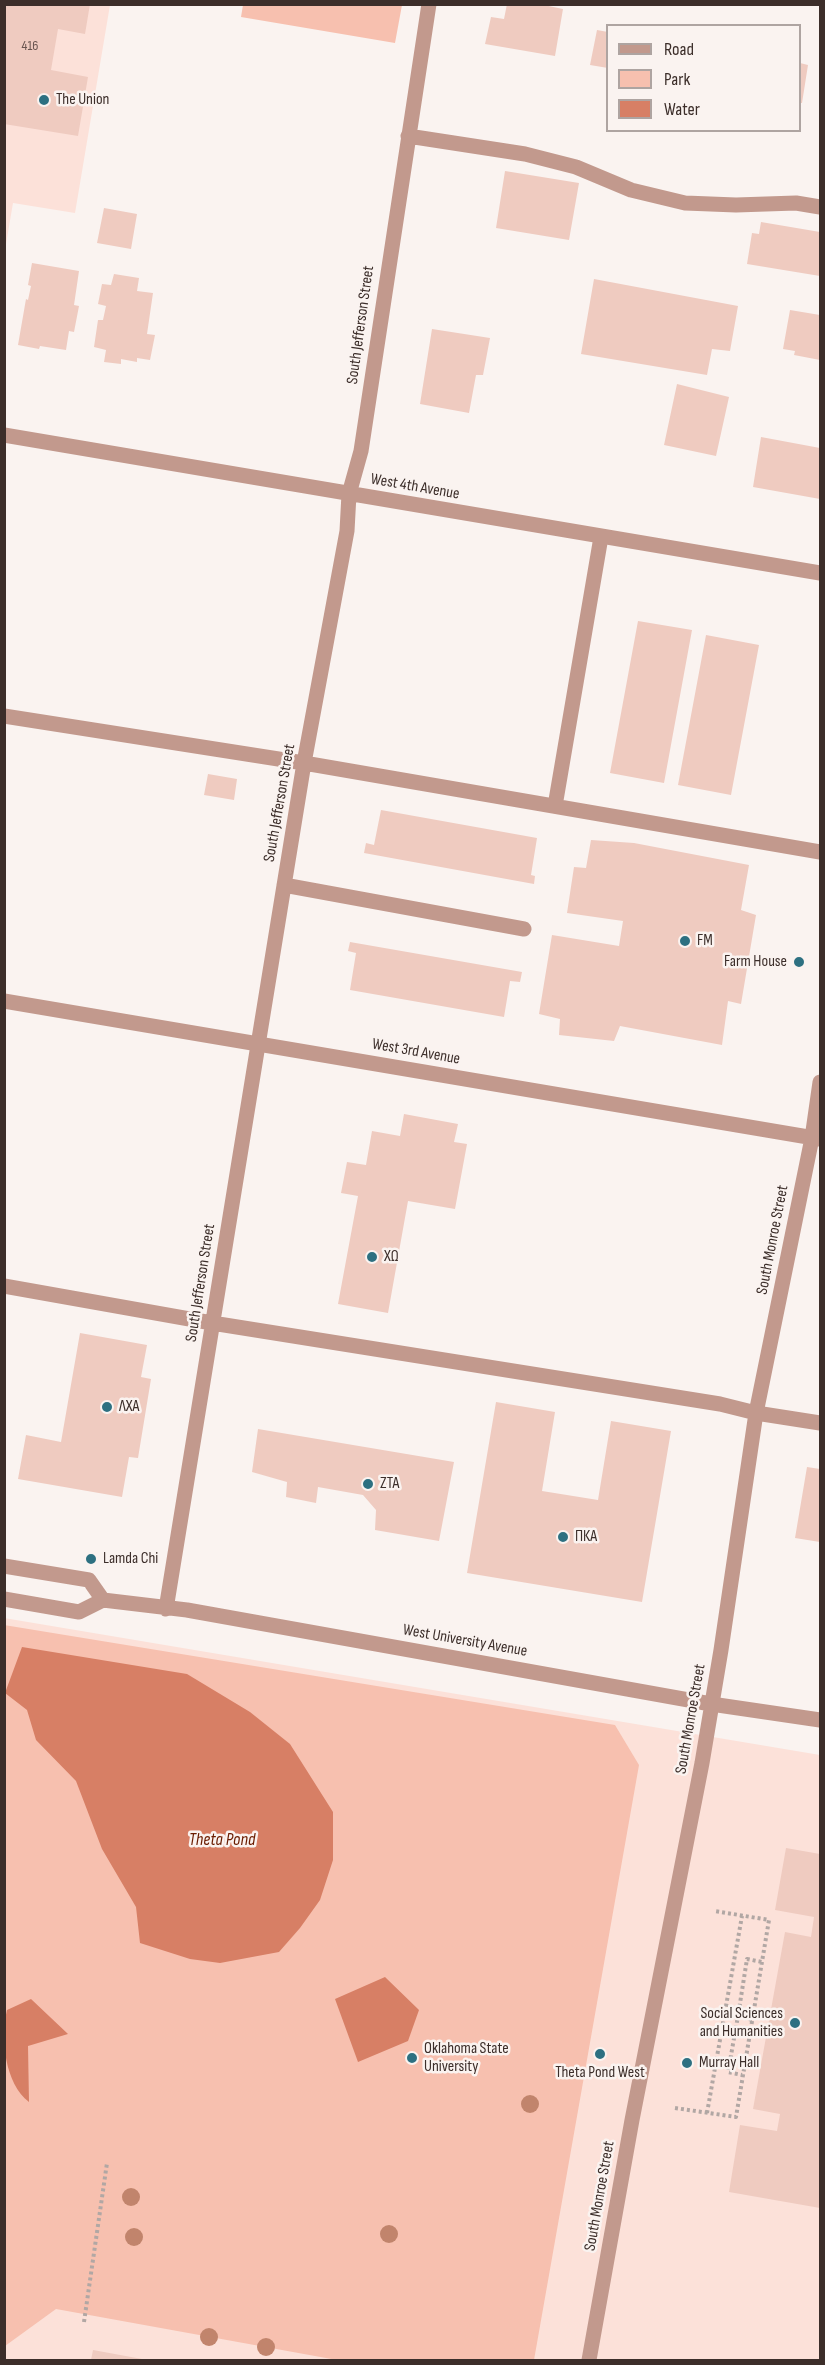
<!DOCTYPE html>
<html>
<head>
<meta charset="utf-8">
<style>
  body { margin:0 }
  #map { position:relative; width:825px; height:2365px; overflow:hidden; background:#faf3f0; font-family:"Sofia Sans Condensed",sans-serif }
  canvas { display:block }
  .frame { position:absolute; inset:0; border:6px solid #3c2e2a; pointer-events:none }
  .legend { position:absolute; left:606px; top:24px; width:195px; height:108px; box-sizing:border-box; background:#faf3f0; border:2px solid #aea4a1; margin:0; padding:8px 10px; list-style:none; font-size:18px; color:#3c2e2a }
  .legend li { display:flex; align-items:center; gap:12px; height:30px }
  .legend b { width:30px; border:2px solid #aea4a1 }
</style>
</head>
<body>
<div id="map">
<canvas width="825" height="2365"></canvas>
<div class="frame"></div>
<ul class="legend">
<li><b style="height:8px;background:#c2998d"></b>Road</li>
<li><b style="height:16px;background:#f7c0af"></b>Park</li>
<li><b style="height:16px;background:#d77f65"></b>Water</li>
</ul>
</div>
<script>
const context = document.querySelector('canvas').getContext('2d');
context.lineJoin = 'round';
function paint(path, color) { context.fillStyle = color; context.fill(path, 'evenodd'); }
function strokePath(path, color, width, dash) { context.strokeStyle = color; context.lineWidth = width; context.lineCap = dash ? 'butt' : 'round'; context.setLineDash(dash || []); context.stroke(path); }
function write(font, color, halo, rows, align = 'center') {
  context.font = font + ' "Sofia Sans Condensed",sans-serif'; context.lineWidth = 5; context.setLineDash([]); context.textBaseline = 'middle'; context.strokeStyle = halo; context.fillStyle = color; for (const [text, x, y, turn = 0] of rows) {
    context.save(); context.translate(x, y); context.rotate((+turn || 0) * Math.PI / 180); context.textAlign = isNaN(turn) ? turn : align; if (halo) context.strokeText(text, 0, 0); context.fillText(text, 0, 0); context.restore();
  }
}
paint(new Path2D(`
  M5,5h105l-35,208 -62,-10 -8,47z
  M4,1618l816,137v605h-815z`), '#fce1d9');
paint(new Path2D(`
  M243,5v-1l159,1 -7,38 -154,-26z
  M4,1625l611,100 24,40 -105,595h-197l-281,-51 -51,37z`), '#f7c0af');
paint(new Path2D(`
  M22,1647l165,27 63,38 40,32 43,68v48l-13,40 -20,28 -21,24 -59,11 -30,-4 -50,-16 -4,-36 -34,-58 -26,-68 -40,-41 -9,-30 -22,-17z
  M385,1977l34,33 -11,31 -50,21 -23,-63z
  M31,1999l37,35 -40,12 1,56c-24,-18 -29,-64 -22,-92z`), '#d77f65');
paint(new Path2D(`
  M4,4h86l-5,30 -27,-5 -7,41 37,7 -10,59 -74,-12z
  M507,4h32l24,5 -8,47 -70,-12 6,-27 13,2z
  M597,30l11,2v36l-18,-3z
  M800,63l8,2 -6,38h-2z
  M505,171l74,12 -10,57 -73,-12z
  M104,208l33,6 -6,35 -34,-6z
  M761,222l59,10v44l-73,-12 5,-31 7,1z
  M32,263l47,8 -5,34 5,1 -5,26 -5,-1 -3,19 -26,-4 -1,3 -21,-4 8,-46 2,1 3,-14 -3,-1z
  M114,274l25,4 -2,13 16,2 -6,41 8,1 -5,25 -13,-2v4l-16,-3v5l-17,-2 2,-12 -12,-3 4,-27h5l3,-14 -8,-2 4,-20 9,1z
  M594,279l144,27 -8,45 -18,-2 -5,26 -126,-21z
  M790,310l30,5v45l-26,-5 1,-4 -12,-2z
  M432,329l58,9 -7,37h-7l-7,38 -49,-9z
  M677,384l52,13 -13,59 -52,-11z
  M761,437l59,11v51l-67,-12z
  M638,621l54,9 -28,153 -54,-10z
  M706,635l53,10 -28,150 -53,-10z
  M208,774l29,5 -3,21 -30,-5z
  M381,810l156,28 -6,37 4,1 -1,8 -170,-31 2,-10 8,2z
  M591,840l43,3 115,22 -8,45 15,5 -15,89 -13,-3 -6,44 -102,-19 -6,15 -55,-6 1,-16 -21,-5 13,-79 67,11 4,-25 -56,-8 7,-46 12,1z
  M350,942l172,30 -2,10 -10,-1 -6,36 -154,-27 6,-37 -8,-2z
  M404,1114l54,10 -4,18 13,2 -12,65 -47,-8 -20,112 -50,-9 20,-108 -17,-3 6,-31 19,3 6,-34 28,5z
  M80,1333l67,12 -6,32 10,2 -13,79 -9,-1 -7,40 -104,-18 8,-44 35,7z
  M496,1402l59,10 -13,79 56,9 13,-79 60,10 -29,171 -175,-29z
  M258,1429l196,33 -15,79 -64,-11 1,-20 -13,-15 -45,-8 -2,16 -30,-6 1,-15 -35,-10z
  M807,1467l13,2v73l-25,-4z
  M786,1848l34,6v354l-91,-16 11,-67 37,6 3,-17 -27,-5 32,-177 26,5 3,-20 -39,-7z
  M93,2350l49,9v1h-51z`), '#efcbc0');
strokePath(new Path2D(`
  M724,2014l14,2 -10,56 14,3
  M752,2020l-14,-4 9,-57 15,3
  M675,2108l61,9 33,-197 -54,-9
  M707,2113l35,-197
  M84,2322l23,-159`), '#b1a7a4', 4, [3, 3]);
strokePath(new Path2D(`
  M408,136l117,18 51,13 55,23 54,13 51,2 60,-2 24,4
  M4,435l816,138
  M4,716l300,47 516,89
  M555,806l46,-269
  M284,885l240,44
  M4,1001l816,138
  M4,1286l208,37 508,81 36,9 64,10
  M4,1566l85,14 14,20
  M4,1599l75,13 24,-12 84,10 524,94 109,16
  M166,1609l138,-846 43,-232 2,-37 12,-43 68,-447
  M589,2360l43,-240 70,-357 19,-113 35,-237 56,-275 8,-56`), '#c2998d', 15);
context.fillStyle = '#c1846c';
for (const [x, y] of [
  [530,2104],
  [131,2197],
  [389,2234],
  [134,2237],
  [209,2337],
  [266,2347]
]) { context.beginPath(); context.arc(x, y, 9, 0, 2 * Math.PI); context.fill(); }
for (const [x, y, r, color] of [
  [44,100,6,"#2d7081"],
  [685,941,6,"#2d7081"],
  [799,962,6,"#2d7081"],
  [372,1257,6,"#2d7081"],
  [107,1407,6,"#2d7081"],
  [368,1484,6,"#2d7081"],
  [563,1537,6,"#2d7081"],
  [91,1559,6,"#2d7081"],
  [795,2023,6,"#2d7081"],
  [600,2054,6,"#2d7081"],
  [412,2058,6,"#2d7081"],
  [687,2063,6,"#2d7081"]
]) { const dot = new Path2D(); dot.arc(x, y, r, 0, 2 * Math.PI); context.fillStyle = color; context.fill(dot); strokePath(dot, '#faf3f0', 2); }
write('14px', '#695550', null, [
  ["416",30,46]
]);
write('16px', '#3c2e2a', '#faf3f0', [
  ["The Union",56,100],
  ["FM",697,941],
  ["Farm House",787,962,"right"],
  ["XΩ",384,1257],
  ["ΛXA",119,1407],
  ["ΖΤΑ",380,1484],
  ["ΠΚΑ",575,1537],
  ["Lamda Chi",103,1559],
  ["Social Sciences",783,2014,"right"],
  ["and Humanities",783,2032,"right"],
  ["Oklahoma State",424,2049],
  ["University",424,2067],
  ["Murray Hall",699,2063],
  ["Theta Pond West",600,2073,"center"]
], 'left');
write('16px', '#3c2e2a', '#faf3f0', [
  ["South Jefferson Street",361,325,-82],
  ["West 4th Avenue",415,487,10],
  ["South Jefferson Street",280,803,-80],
  ["West 3rd Avenue",416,1052,10],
  ["South Monroe Street",773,1240,-79],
  ["South Jefferson Street",201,1283,-81],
  ["West University Avenue",465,1641,10],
  ["South Monroe Street",691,1719,-80],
  ["South Monroe Street",600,2196,-80]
]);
write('italic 18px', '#6a1c00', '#faf3f0', [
  ["Theta Pond",222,1840]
]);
</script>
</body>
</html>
